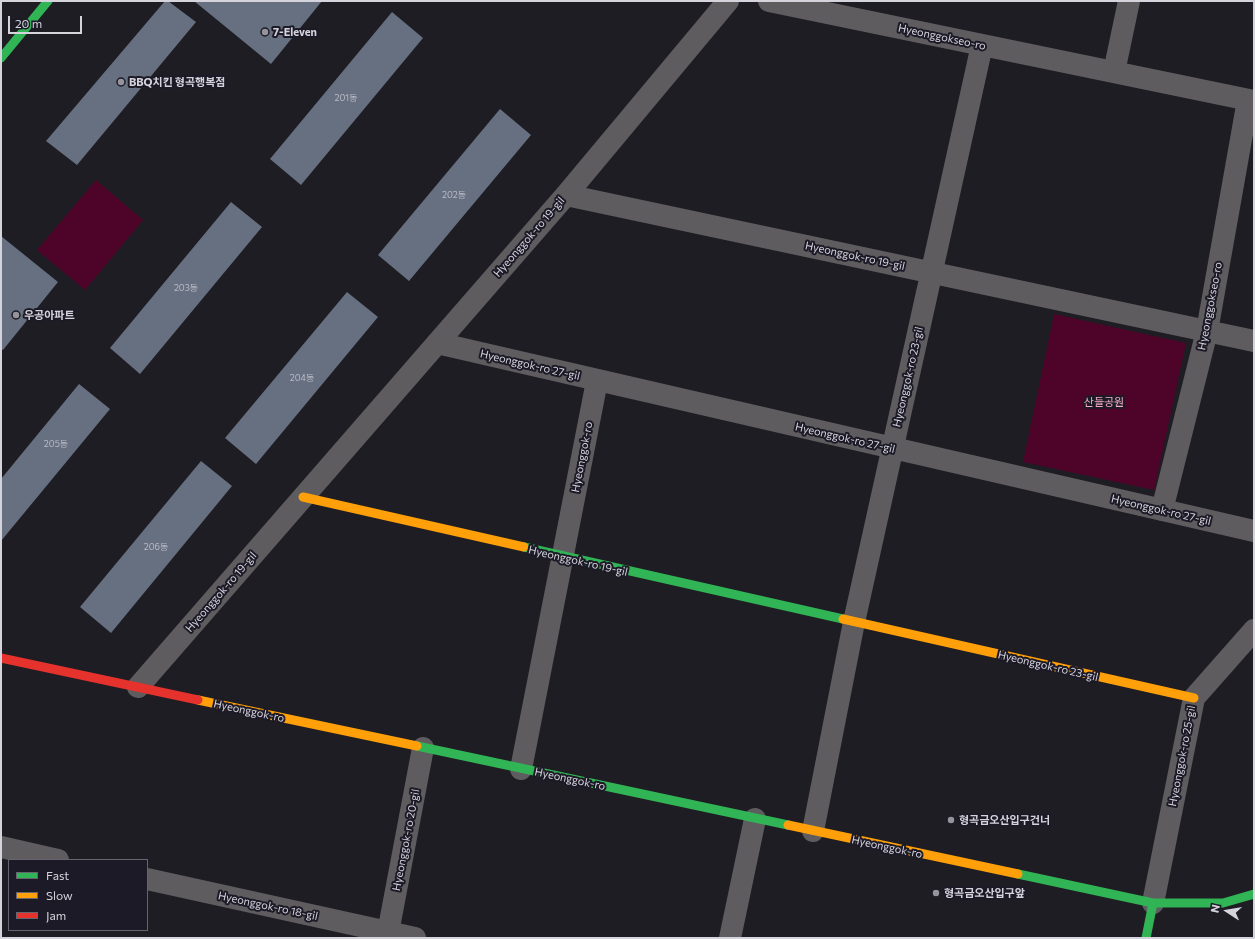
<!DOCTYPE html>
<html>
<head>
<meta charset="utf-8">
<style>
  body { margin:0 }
  #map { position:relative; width:1255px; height:939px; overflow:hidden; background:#1e1d23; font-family:Commissioner,sans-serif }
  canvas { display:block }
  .frame { position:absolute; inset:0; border:2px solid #d5d4dd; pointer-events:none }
  .legend { position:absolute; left:8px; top:859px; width:140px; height:72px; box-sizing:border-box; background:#1c1a26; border:1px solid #66646f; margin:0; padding:5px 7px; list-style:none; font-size:12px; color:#d5d4dd }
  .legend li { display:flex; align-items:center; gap:8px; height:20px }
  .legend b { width:20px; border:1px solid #66646f }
  .north { position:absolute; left:1207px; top:891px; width:40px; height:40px; -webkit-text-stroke:3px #1c1a26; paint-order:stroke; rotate:282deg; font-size:11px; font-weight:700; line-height:16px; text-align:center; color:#d5d4dd }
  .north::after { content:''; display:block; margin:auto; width:14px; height:18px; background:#d5d4dd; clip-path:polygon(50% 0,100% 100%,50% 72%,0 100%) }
  .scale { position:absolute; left:8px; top:16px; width:74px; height:18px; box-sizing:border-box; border:2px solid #d5d4dd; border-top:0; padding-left:5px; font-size:12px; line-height:14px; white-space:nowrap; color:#d5d4dd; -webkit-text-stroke:3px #1c1a26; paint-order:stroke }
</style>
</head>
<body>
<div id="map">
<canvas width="1255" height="939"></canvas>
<div class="frame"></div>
<ul class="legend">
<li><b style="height:5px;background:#30b455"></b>Fast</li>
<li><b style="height:5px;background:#ff9f0a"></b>Slow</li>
<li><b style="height:5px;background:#e5322d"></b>Jam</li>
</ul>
<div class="north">N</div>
<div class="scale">20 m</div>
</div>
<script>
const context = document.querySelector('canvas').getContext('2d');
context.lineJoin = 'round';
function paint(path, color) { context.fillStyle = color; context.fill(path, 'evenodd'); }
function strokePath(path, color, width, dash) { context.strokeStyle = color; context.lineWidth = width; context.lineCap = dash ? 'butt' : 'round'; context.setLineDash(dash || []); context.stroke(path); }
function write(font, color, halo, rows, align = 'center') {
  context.font = font + ' Commissioner,"Noto Sans KR",sans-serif'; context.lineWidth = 4; context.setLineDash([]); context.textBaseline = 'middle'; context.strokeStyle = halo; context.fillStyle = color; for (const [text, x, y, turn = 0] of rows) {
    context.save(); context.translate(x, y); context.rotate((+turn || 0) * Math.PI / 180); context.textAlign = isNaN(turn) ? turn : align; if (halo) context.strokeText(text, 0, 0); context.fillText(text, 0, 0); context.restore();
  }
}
paint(new Path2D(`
  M96,180l47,40 -58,70 -48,-40z
  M1054,314l132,29 -32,147 -131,-28z`), '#4e0429');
paint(new Path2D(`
  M165,1h3l28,21 -119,143 -31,-24z
  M194,1h128l-51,63z
  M392,12l31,26 -122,147 -31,-26z
  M500,109l31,26 -122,146 -31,-26z
  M231,202l31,25 -122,147 -30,-26z
  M1,236l57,46 -55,68 -2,-1z
  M347,292l31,25 -122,147 -31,-26z
  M79,384l31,25 -109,132v-62z
  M201,461l31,25 -121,147 -31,-26z`), '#677080');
strokePath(new Path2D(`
  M769,1l485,100
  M1114,72l15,-71
  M566,195l688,146
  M437,343l817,188
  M1162,510l45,-179 41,-231
  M138,687l428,-492 162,-194
  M521,769l76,-388
  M813,831l41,-209 128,-577
  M1,847l57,13
  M147,879l268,59
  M1153,903l41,-205 60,-68
  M387,938l36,-190
  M730,938l25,-119`), '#5e5c5e', 22);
strokePath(new Path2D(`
  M1,58l47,-57
  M524,547l319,72
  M417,746l371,79
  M1018,874l135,29h70l31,-9
  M1146,938l7,-35`), '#30b455', 9);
strokePath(new Path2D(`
  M303,497l221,50
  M843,619l351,79
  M198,700l219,46
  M788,825l230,49`), '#ff9f0a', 9);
strokePath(new Path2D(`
  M1,658l197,42`), '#e5322d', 9);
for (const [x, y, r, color] of [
  [265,32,4,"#95949c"],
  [121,82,4,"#95949c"],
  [16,315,4,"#95949c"],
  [951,820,4,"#95949c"],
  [936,893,4,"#95949c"]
]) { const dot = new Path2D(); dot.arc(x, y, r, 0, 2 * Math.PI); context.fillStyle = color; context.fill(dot); strokePath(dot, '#1c1a26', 1.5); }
write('9px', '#babbc6', null, [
  ["201동",346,98],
  ["202동",454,195],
  ["203동",186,288],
  ["204동",302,378],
  ["205동",56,444],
  ["206동",156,547]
]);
write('bold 11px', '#d5d4dd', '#1c1a26', [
  ["7-Eleven",273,32],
  ["BBQ치킨 형곡행복점",129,82],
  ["우공아파트",24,315],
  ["형곡금오산입구건너",959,820],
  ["형곡금오산입구앞",944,893]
], 'left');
write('11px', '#d5d4dd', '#1c1a26', [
  ["Hyeonggokseo-ro",942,37,12],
  ["Hyeonggok-ro 19-gil",529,237,-49],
  ["Hyeonggok-ro 19-gil",855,256,12],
  ["Hyeonggokseo-ro",1210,306,-79],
  ["Hyeonggok-ro 27-gil",530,365,13],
  ["Hyeonggok-ro 23-gil",908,377,-77],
  ["Hyeonggok-ro 27-gil",845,438,13],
  ["Hyeonggok-ro",582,457,-79],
  ["Hyeonggok-ro 27-gil",1161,510,13],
  ["Hyeonggok-ro 19-gil",578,561,13],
  ["Hyeonggok-ro 19-gil",221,592,-49],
  ["Hyeonggok-ro 23-gil",1048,666,13],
  ["Hyeonggok-ro",249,711,12],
  ["Hyeonggok-ro 25-gil",1182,756,-79],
  ["Hyeonggok-ro",570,779,12],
  ["Hyeonggok-ro 20-gil",406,840,-79],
  ["Hyeonggok-ro",887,847,12],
  ["Hyeonggok-ro 18-gil",268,906,12]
]);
write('11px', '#f6adc4', '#1c1a26', [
  ["산들공원",1104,402]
]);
</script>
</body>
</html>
